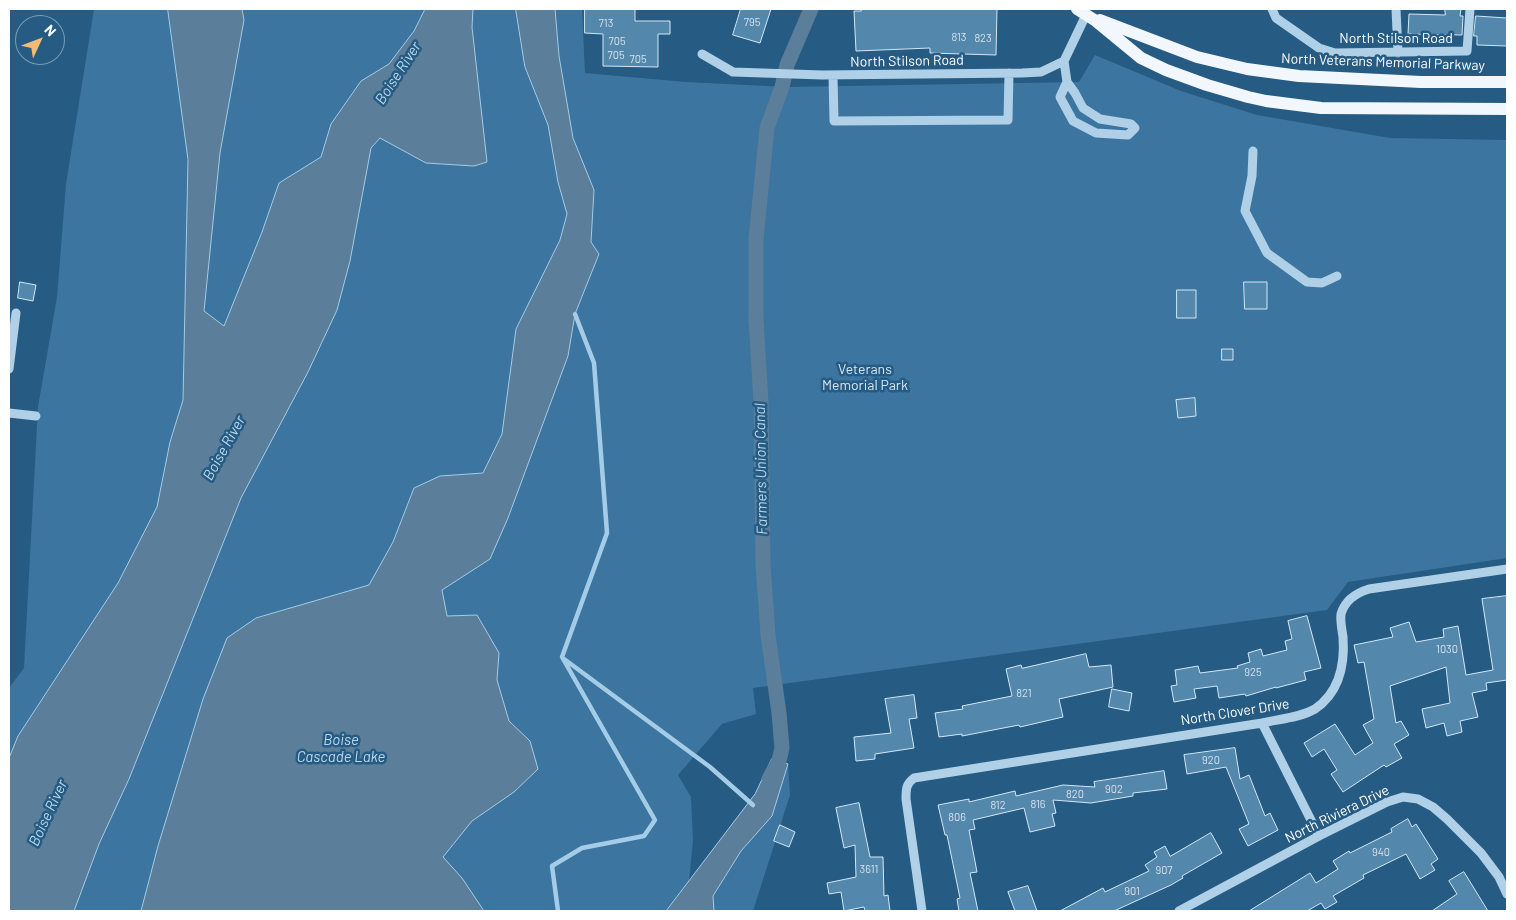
<!DOCTYPE html>
<html>
<head>
<meta charset="utf-8">
<style>
  body { margin:0 }
  #map { position:relative; width:1516px; height:920px; overflow:hidden; background:#265b83; font-family:Barlow,sans-serif }
  canvas { display:block }
  .frame { position:absolute; inset:0; border:10px solid #fff; pointer-events:none }
  .north { position:absolute; left:15px; top:15px; width:50px; height:50px; box-sizing:border-box; background:#265b83; border:1px solid #7d9db5; border-radius:50%; rotate:47deg; font-size:14px; font-weight:700; line-height:20px; text-align:center; color:#fff }
  .north::after { content:''; display:block; margin:auto; width:18px; height:22px; background:#f0bc75; clip-path:polygon(50% 0,100% 100%,50% 72%,0 100%) }
</style>
</head>
<body>
<div id="map">
<canvas width="1516" height="920"></canvas>
<div class="frame"></div>
<div class="north">N</div>
</div>
<script>
const context = document.querySelector('canvas').getContext('2d');
context.lineJoin = 'round';
function paint(path, color) { context.fillStyle = color; context.fill(path, 'evenodd'); }
function strokePath(path, color, width, dash) { context.strokeStyle = color; context.lineWidth = width; context.lineCap = dash ? 'butt' : 'round'; context.setLineDash(dash || []); context.stroke(path); }
function write(font, color, halo, rows, align = 'center') {
  context.font = font + ' Barlow,sans-serif'; context.lineWidth = 5; context.setLineDash([]); context.textBaseline = 'middle'; context.strokeStyle = halo; context.fillStyle = color; for (const [text, x, y, turn = 0] of rows) {
    context.save(); context.translate(x, y); context.rotate((+turn || 0) * Math.PI / 180); context.textAlign = isNaN(turn) ? turn : align; if (halo) context.strokeText(text, 0, 0); context.fillText(text, 0, 0); context.restore();
  }
}
paint(new Path2D(`
  M94,9h74l20,151 -5,240 -13,42 -13,65 -39,76 -100,153 -9,22v-70l15,-20 14,-261 19,-110 9,-113z
  M242,9h183l-11,22 -25,33 -28,17 -30,43 -10,33 -42,26 -17,49 -38,94 -20,-15 16,-158 24,-133z
  M473,9h43l9,58 23,58 10,57 9,32 -7,26 -44,89 -14,105 -19,39 -32,2 57,42 60,-161 7,-42 24,-60 -8,-12 3,-52 -21,-52 -14,-82 -6,-47h29l3,64 101,9 101,5 292,-5 16,-27 86,36 76,24 133,23 117,2v418l-159,24 -21,28 -574,78 3,26 -34,10 -44,51 13,22 2,44 -4,40 -22,29 1,1h-594l25,-67 30,-65 112,-281 67,-126 29,-62 13,-49 21,-113 9,-10 46,25 46,-136z
  M788,764l2,31 -37,116h-39l-1,-14 28,-46 31,-35z`), '#3b75a0');
const water = new Path2D(`
  M168,9h74l2,11 -24,133 -16,158 20,15 38,-94 17,-49 42,-26 10,-33 30,-43 28,-17 25,-33 11,-22h48l-1,18 15,135 -13,4 -48,-3 -46,-25 -9,10 -21,113 -13,49 -29,62 -67,126 -112,281 -30,65 -25,67h-65v-153l9,-22 100,-153 39,-76 13,-65 13,-42 5,-240z
  M516,9h39l4,47 14,82 21,52 -3,52 8,12 -24,60 -7,42 -60,162 -18,41 -48,31 5,26 30,-1 22,38 -2,27 12,41 21,20 8,28 -24,23 -42,29 -29,36 19,21 22,33h-343l17,-65 45,-147 24,-61 29,-20 113,-33 24,-43 21,-54 26,-12 43,-3 19,-39 14,-105 44,-89 7,-26 -9,-32 -10,-57 -23,-58z
  M772,759l16,5 -16,52 -31,35 -28,45 1,15h-48l89,-117z`);
paint(water, '#5b7f9a');
strokePath(water, '#a4cce7', 1);
strokePath(new Path2D(`
  M564,659l146,108 43,38
  M558,911l-6,-45 30,-18 62,-12 11,-16 -93,-163 45,-124 -13,-170 -19,-49`), '#a4cce7', 4.5);
strokePath(new Path2D(`
  M769,779l10,-18 3,-13 -3,-35 -11,-78 -5,-70 -2,-163 -5,-83v-80l11,-111 15,-41 5,-22 24,-56`), '#5b7f9a', 15);
const building = new Path2D(`
  M585,9h50v12h35v13h-12v33l-55,-1v-32l-18,-1z
  M741,9h30l-11,34 -27,-8z
  M861,9h136l-1,46 -66,-2v-5l-74,3 -2,-40h7z
  M1445,9h16l-1,7h3l-1,19 -54,-1 1,-20 36,1z
  M1476,16l31,2v28l-30,-1v-9h-3z
  M20,282l16,3 -3,16 -15,-3z
  M1244,282h23v27h-22z
  M1177,290h19v28h-19z
  M1222,349h11v11h-11z
  M1195,398l1,18 -18,2 -2,-18z
  M1507,596v84l-21,3 1,7 -15,3 6,24 -18,4 2,11 -15,4 -3,-13 -18,5 -4,-19 28,-6 -4,-36 -56,19 6,37 5,-2 8,14 -15,9 8,14 -16,9 -2,-2 -41,27 -12,-18 6,-4 -13,-21 -12,8 -8,-14 31,-19 20,31 18,-12 -10,-18 11,-6 -10,-57 -6,1 -4,-18 39,-8 -3,-9 19,-6 7,20 28,-5 -1,-8 15,-3 8,49 27,-5 -11,-71z
  M1307,616l14,52 -17,4 2,8 -30,8v-1l-30,9 -1,-2 -26,4 -2,-12 -23,3 2,9 -22,4 -3,-16 6,-1 -2,-15 23,-4 2,7 38,-5 -1,-2 13,-4 -2,-9 13,-4 2,7 24,-6 -2,-9 7,-2 -4,-18z
  M1086,654l3,13 22,-2 2,22 -54,12 4,18 -43,10 -1,-2 -57,11v-2l-23,3 -4,-24 28,-4 -1,-3 50,-10 -6,-27 15,-4 1,3z
  M1112,689l20,4 -3,18 -20,-4z
  M914,695l3,23 -8,1 5,29 -39,6v5l-19,2 -2,-24 37,-4 -6,-34z
  M1235,748l5,31 9,-4 16,41 5,-3 8,17 -30,16 -9,-17 10,-5 -23,-57 -39,7 -3,-19z
  M1164,771l3,18 -34,4v3l-42,7 -38,-3 3,13 -4,1 3,12 -25,6 -6,-24 -51,12 2,9 -6,1 8,42 -7,1 8,38h-19l-2,-12 3,-1 -13,-63h-2l-7,-30 31,-6v3l46,-11 1,5 47,-11 32,2 -1,-5z
  M859,803l11,54h13l1,39 4,-1 2,16h-25l-1,-4 -20,4 -3,-19 -12,2 -2,-11 29,-6 -1,-32 -11,3 -8,-40z
  M1408,819l4,8 4,-3 22,35 -7,5 4,6 -15,9 -14,-25 -43,21 1,3 -31,18 4,6 -12,7 -4,-6 -14,8h-58l61,-38 6,10 22,-14 -5,-8 16,-10 1,2 42,-21 -1,-3z
  M780,825l15,7 -6,15 -15,-6z
  M1211,833l11,20 -40,23 1,2 -12,7 -57,26h-54l43,-23 2,4 44,-21 -4,-6 12,-8 -3,-5 11,-6 5,10z
  M1464,872l24,39h-56l25,-17 -8,-13z
  M1028,886l9,25h-22l-7,-19z`);
paint(building, '#5387ac');
strokePath(building, '#d3e7f6', 1);
strokePath(new Path2D(`
  M1272,9l4,9 43,30 16,5 132,-2 3,-42
  M1396,9l2,44
  M702,54l31,18 89,3 200,-2 19,-1 23,-11 22,-46
  M1064,61l3,21
  M833,75l1,46 174,-1 1,-47
  M1067,82l8,11 8,15 17,11 31,5 4,4 -7,7 -32,-2 -23,-12 -13,-24z
  M1253,151l-1,25 -7,35 22,42 40,29 15,1 15,-7
  M9,369l7,-56
  M9,413l27,3
  M1262,723l57,113
  M922,911l-16,-112c0,-10 0,-15 8,-21l348,-55c17,-4 37,-5 53,-14 25,-17 30,-44 28,-72 -1,-7 -3,-16 -2,-23 4,-14 15,-21 28,-25l138,-20
  M1179,911l140,-75 68,-34 16,-5 15,2 15,8 14,12 34,34 18,24 8,17`), '#afd0e7', 9);
strokePath(new Path2D(`
  M1077,9l19,12 45,37 25,12 41,15 41,12 18,4 55,7 186,1
  M1100,20l97,37 50,12 52,7 122,6h86`), '#f1f7fd', 12);
write('11px', '#d4e1ea', null, [
  ["795",752,22],
  ["713",606,23],
  ["813",959,37],
  ["823",983,38],
  ["705",617,41],
  ["705",616,55],
  ["705",638,59],
  ["1030",1447,649],
  ["925",1253,672],
  ["821",1024,693],
  ["920",1211,760],
  ["902",1114,789],
  ["820",1075,794],
  ["816",1038,804],
  ["812",998,805],
  ["806",957,817],
  ["940",1381,852],
  ["3611",869,869],
  ["907",1164,870],
  ["901",1132,891]
]);
write('14px', '#fff', '#265b83', [
  ["North Stilson Road",1396,38],
  ["North Stilson Road",907,61,-1],
  ["North Veterans Memorial Parkway",1383,62,2],
  ["North Clover Drive",1235,712,-9],
  ["North Riviera Drive",1337,814,-26]
]);
write('14px', '#d3e7f6', '#265b83', [
  ["Veterans",865,369],
  ["Memorial Park",865,385]
]);
write('italic 15px', '#bbd9ee', '#265b83', [
  ["Boise River",398,73,-57],
  ["Boise River",224,448,-61],
  ["Farmers Union Canal",761,469,-91],
  ["Boise",341,740],
  ["Cascade Lake",341,757],
  ["Boise River",48,813,-65]
]);
</script>
</body>
</html>
